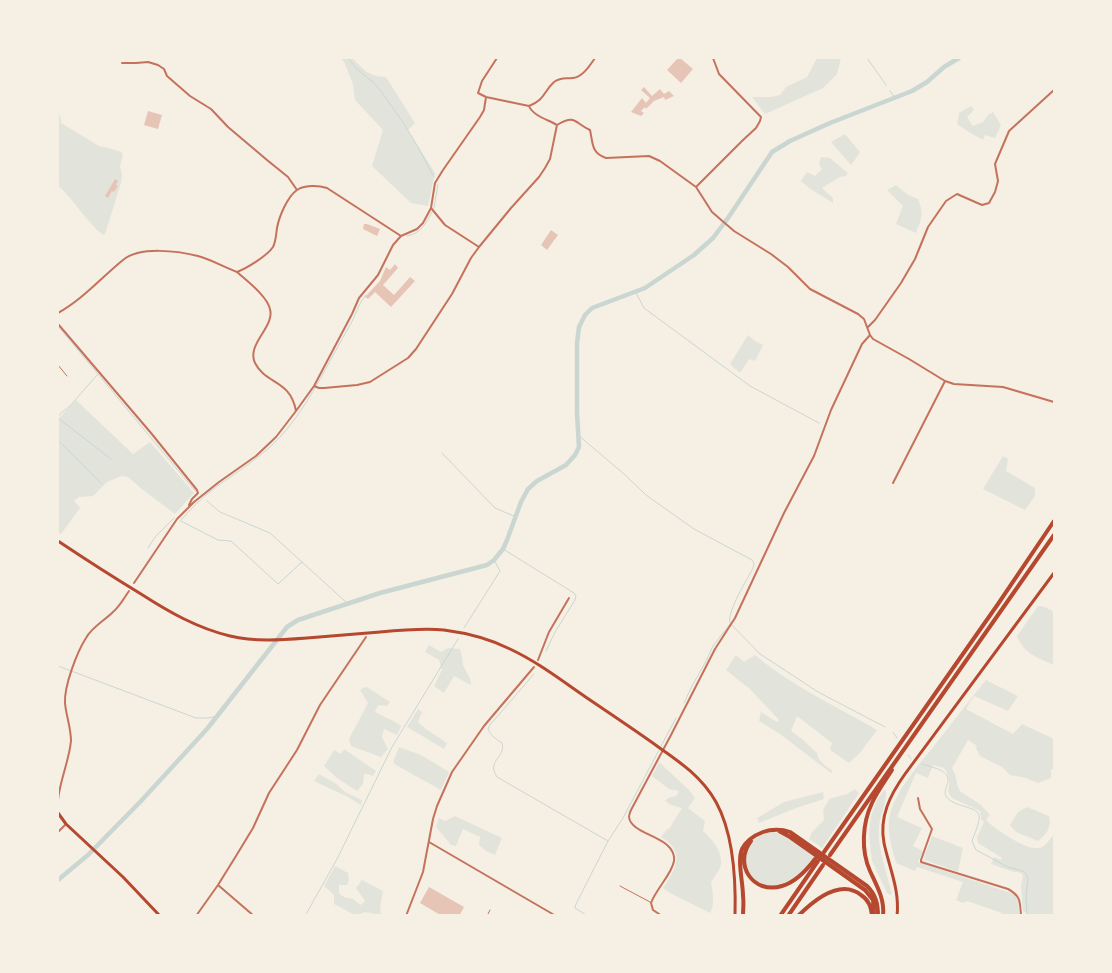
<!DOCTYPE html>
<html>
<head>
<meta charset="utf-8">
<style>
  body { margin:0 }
  #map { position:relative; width:1112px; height:973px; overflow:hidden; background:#f6efe4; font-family:Cabin,sans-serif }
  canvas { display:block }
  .frame { position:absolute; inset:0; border:59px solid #f6efe4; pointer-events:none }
</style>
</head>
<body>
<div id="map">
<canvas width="1112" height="973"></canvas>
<div class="frame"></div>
</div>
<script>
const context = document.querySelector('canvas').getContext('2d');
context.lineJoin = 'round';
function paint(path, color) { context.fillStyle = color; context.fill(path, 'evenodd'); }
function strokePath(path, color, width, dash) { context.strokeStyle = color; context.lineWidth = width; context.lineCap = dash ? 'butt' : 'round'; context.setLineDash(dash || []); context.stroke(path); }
paint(new Path2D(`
  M341,58h11c13,12 15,18 34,19l29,46 -7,7 27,43 -7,33 -17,-3 -39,-37 11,-36 -28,-30 -2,-16 -9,-22z
  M817,58h24l-4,16 -14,14 -58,26 -13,-17h19l9,-2 6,-8 21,-10z
  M971,106l3,4 -7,7 6,9 10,-4 5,-7 5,-3 8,13 -6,13 -10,-3 -2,5 -16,-9 -10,-7 2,-11z
  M58,114l2,1 1,8 38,23 10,2 12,4 2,2 -3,13 2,7 -1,9 -16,51 -2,1c-17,-13 -28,-35 -45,-49z
  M845,134l15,18 -6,9 -3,4 -20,-23z
  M821,157l9,1 18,15 -2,3 -6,1 -18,11 11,10v5l-24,-15 -8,-7 6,-9 8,4 7,-7 -3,-5z
  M896,185l12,10 10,4c6,15 4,19 -2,34l-20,-9 7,-18 -16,-16z
  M748,335l7,6 8,4 -8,16 -6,-2 -9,14 -10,-9z
  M76,400l57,54 17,-12 44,51 -19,21 -32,-24 -15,-13 -6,-1 -15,6 -14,14 -14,1 -5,4 6,7 -19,26 -3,-2v-113z
  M1003,456l5,3 -2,12 29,17v8l-10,14 -42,-21z
  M1038,606l7,1 9,5v53c-16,-7 -30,-11 -37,-29z
  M429,645l12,7 7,-4 12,1c2,5 2,11 3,16 3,8 8,11 8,20l-17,-9 -10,17 -10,-7 8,-16 -3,-10 -14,-8z
  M736,655l8,7 11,-7c35,30 81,51 122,75l-17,23 -11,10 -16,-11 -3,-3 2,-6 -35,-27 -6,15 11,8 15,14c1,9 9,13 16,18l-2,2 -51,-39 -21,-13 2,-9 16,10 2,-2 -30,-32 -12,-9 -11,-9z
  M986,680l32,16 -10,15 -34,-15 -8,13 47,25 9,-10 32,15v31l-3,-1v9l-13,5 -12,-5 -16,-3 -8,-8 -22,-11 -4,-8 1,-2 -9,-6 -16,28 3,6 3,13 2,4 21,14 9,10 -4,5c9,9 41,31 53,28 7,-1 10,-9 15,-13v80h-25l-1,-1 -5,-3 -2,-25 2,-10 -2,-3 -10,-2 -20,-7 3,-7 7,3 1,-2 -24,-15 -1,-6 7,-15 -3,-3v-4l-1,-4 -28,-13 -4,-6c2,-10 2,-16 -4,-24l-11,-3 -5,13 -12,-5 -19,44 25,11 -9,18 10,5 -5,11 96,32c5,6 5,13 5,21h-18l1,-2 -35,-12 -4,2 -7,-3 7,-18 -46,-15 -2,4 -19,-8c-4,-15 -10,-34 -6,-49 6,-23 29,-50 44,-68 17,-22 34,-44 52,-66z
  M367,687l23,15 -3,4 -9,-1 -3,7 22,11 4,3 -4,9 -13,-6 -2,8 6,12 -7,8 -30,-11 -2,-7 19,-36 -8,-13 3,-2z
  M418,709l4,3 -4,10 8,7 21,14 -3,6 -37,-22z
  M399,747l22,8 28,17 -8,18 -45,-25 -3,-3z
  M344,749l32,22 -3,5 -6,-2h-3l-1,10 -6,7 -20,-13 -13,-12 10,-16 7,4z
  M659,762l30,28 6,8 -7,10 17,13 -2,10c8,7 18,18 18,30 1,7 -6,15 -10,21 2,9 4,24 -1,31l-40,-20 -7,-5c13,-19 23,-37 -2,-51l6,-8h2l13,-21 -11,-3 -6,-4 3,-3 8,-2 3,-5 -10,-2 -17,-13z
  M319,774l16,9 10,9 17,8 -1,5 -13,-8 -34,-16z
  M855,789l4,4 -37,55 -13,-9 3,-7 12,-12 -1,-10 6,-11 18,-5z
  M884,790l2,1c1,13 -7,25 -7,38 -2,17 9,48 13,65l-2,1 -3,-2 -15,-32 -3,-27 2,-18 6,-16z
  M823,792l1,7 -28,9 -37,15 -2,-5 27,-16z
  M1027,807l22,9c3,11 -3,19 -11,25l-22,-9 -6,-7 8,-13z
  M455,816l47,22 -7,17 -9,-4 -7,-6 1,-8 -17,-8 -7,17 -5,-1 -15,-18 3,-9 6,3z
  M771,832c17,1 31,16 44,25 -57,75 -98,-18 -44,-25z
  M932,836l31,12 -5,24 -33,-12 -1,-3z
  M335,866l13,7 1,7 -2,5h-8v8l5,4 9,2 8,6 4,-4 -9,-13 6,-8 21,11 -3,16 1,7 -1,1 -15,-3 -7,3h-3l-21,-11v-9l-10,-9z`), '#e2e4dc');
strokePath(new Path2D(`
  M348,58l9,11 19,16 5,6 23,33 15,25 15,28
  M867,58l19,27
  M890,91l5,7
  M434,208l4,-24
  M407,236c15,-3 18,-12 25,-24
  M635,291l9,17 106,78 69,37
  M58,326l138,166
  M58,417l3,-4 9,-7 27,-31
  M58,418l53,41
  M578,435l46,39 22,21 48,34 58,31 2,3 -1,5c-6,12 -26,43 -23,55l30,31 20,13 38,25 67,35
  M58,440l44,44
  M442,453l53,55 21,9
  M207,501l13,11 50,21 77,70
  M180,521c11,-12 22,-24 36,-34 25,-18 51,-33 71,-58 26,-32 42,-68 63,-104 6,-10 8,-21 16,-30
  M181,521l37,19 13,1 47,43 24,-22
  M148,548l7,-11 19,-19
  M503,549l71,44 2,3 -1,4 -20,32 -9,19
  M464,628l36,-57 -6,-11
  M58,666l138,52h12l10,-2
  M534,674l-44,51 -2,4c3,7 8,10 14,14 4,15 -16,17 -5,34l111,64
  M684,703l8,-17 13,-23 8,-17 17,-22
  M893,732l4,6
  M908,755l3,4
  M922,764c11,4 31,6 25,21 -1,4 -3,7 -1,11 6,11 31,10 33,19 2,5 -5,20 -7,26l4,9 32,17 15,4 3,3 2,5 -2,17 1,20
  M305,916l32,-57 55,-112 66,-108
  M588,916l-13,-8 1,-4 32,-63 15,-23 53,-100`), '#c9d6d2', 1);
strokePath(new Path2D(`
  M58,880l30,-25 53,-54 66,-72 80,-102 11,-7 82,-27 107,-28 7,-5 9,-11 4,-9 14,-38 7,-13 9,-8 29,-16 9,-10 4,-8 -2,-34v-70l2,-16 6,-12 7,-7 53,-20 49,-33 19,-17 15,-20 44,-66 18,-11 40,-18 82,-32 15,-9 17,-15 15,-9`), '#c9d6d2', 4.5);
paint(new Path2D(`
  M678,58h2l13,11 -12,14 -14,-13z
  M644,87l8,9 8,-7 4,5 5,-3 5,5 -9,4 -1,-3 -10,4 -8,8 -1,-2 -4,4 3,2 -3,3 -10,-4 11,-14 4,5 4,-5 -9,-8z
  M148,111l14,4 -4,14 -14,-4z
  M115,179l3,2 -2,4 2,1 -4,6 -2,-1 -4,7 -3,-2z
  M364,224h3l13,5 -3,7 -14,-7z
  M551,230l7,5 -11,15 -6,-5z
  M395,264l3,4 -15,17 11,10 16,-18 5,4 -24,26 -16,-15 -7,7 -3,-2 15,-16 6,-14 4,3z
  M429,887l35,20 -5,9h-17l-22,-13z`), '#e6c5b7');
strokePath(new Path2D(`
  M58,365l9,11
  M620,886l30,16
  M487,916l3,-6`), '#c5725c', 1);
strokePath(new Path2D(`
  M497,58l-15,23 -4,12 8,4 43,9c4,10 20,14 28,19 19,-11 17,-2 33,5 3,13 1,23 16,28l43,-2 11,5 36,26 16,25 22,19 37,23 17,13 22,22 48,25 6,5 6,16 3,4 36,20 36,22 9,3 49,3 51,15
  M122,63h14l12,-1 10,3 6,4 3,7 23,20 21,13 17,18 39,33 21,17 9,13
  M529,106c16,-6 14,-14 25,-24 7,-5 11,-3 19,-4 10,-1 17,-13 22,-20
  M696,187l46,-46 14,-13 4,-7 1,-4 -42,-43 -6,-16
  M431,208l14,17 34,22
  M237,272c10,9 30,24 33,37 5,18 -24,35 -15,54 11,22 35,16 41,48
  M58,313c24,-13 44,-36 65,-53 17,-14 55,-9 75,-4 14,4 26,11 39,16 10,-4 30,-16 36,-25 3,-6 3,-12 4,-19 2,-11 10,-31 20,-38 7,-5 21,-5 30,-2l74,48
  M58,324l93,109 46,57 1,3 -6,6 -3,6
  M868,327l7,-7 26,-37 14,-24 13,-32 18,-26 11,-7 25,11 7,-2 6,-11 3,-11 -3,-17 14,-33 45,-41
  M314,386l5,2h5l33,-3 13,-3 38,-24 8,-9 36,-55 19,-36 8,-11 32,-39 28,-31 6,-9 5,-9 7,-34
  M893,483l52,-102
  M134,583l43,-64 17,-17 25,-20 37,-26 20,-19 20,-26 18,-25 38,-72 7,-16 19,-23 15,-30 8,-9 16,-7 6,-6 8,-15 4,-25 8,-13 37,-53 4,-7 2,-13
  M538,660l11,-28 20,-34
  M918,798l2,11 12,20 -11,31v2l87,27c13,7 12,13 13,27
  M58,800c2,-20 11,-39 13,-59 0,-13 -5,-26 -6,-38 -1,-17 12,-51 21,-65 6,-11 18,-17 27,-26 7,-6 11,-14 16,-21
  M58,832l7,-7
  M429,842l127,74
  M218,885l36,31
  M196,916l22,-31 18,-29 17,-28 16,-35 28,-43 23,-45 46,-68
  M406,916l17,-44 10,-53 4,-13 15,-34 32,-46 50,-59
  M662,916l-9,-6 -2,-7c5,-14 21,-29 23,-42 3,-25 -43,-25 -45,-44 0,-1 1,-5 2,-7l40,-75 44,-86 20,-31 49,-105 30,-57 17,-46 31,-66 8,-9`), '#c5725c', 2);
strokePath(new Path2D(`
  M58,813l8,11 57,53 37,39`), '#b5482f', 3);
strokePath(new Path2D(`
  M58,541c27,18 55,36 83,53 28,18 56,34 89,42 25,6 51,4 77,2 24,-2 49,-4 73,-6 21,-2 43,-4 64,-2 23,3 46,9 66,19 30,14 56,35 83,53 22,15 43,29 64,44 23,16 45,31 59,56 17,31 20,78 19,114
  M897,916c3,-26 -8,-49 -13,-73 -5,-26 6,-48 21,-69l149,-201`), '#b5482f', 3);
strokePath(new Path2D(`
  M779,831l11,6 75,53 8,10 1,16
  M751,841c-18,23 2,54 31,45 14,-4 24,-15 33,-27
  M824,852l174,-248 56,-83
  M830,855l224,-320
  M743,916c0,-7 1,-14 0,-20 0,-14 -6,-35 -1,-47 4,-8 13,-14 21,-17 8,-3 19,-3 27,0l77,54c9,9 11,18 11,30
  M780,916l38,-55
  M788,916l35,-51
  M798,916c15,-15 42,-38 63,-21 8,5 10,12 11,21
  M883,916c2,-16 -6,-30 -13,-45 -9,-20 -8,-47 2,-68 5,-11 13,-22 20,-33`), '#b5482f', 4);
</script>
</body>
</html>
